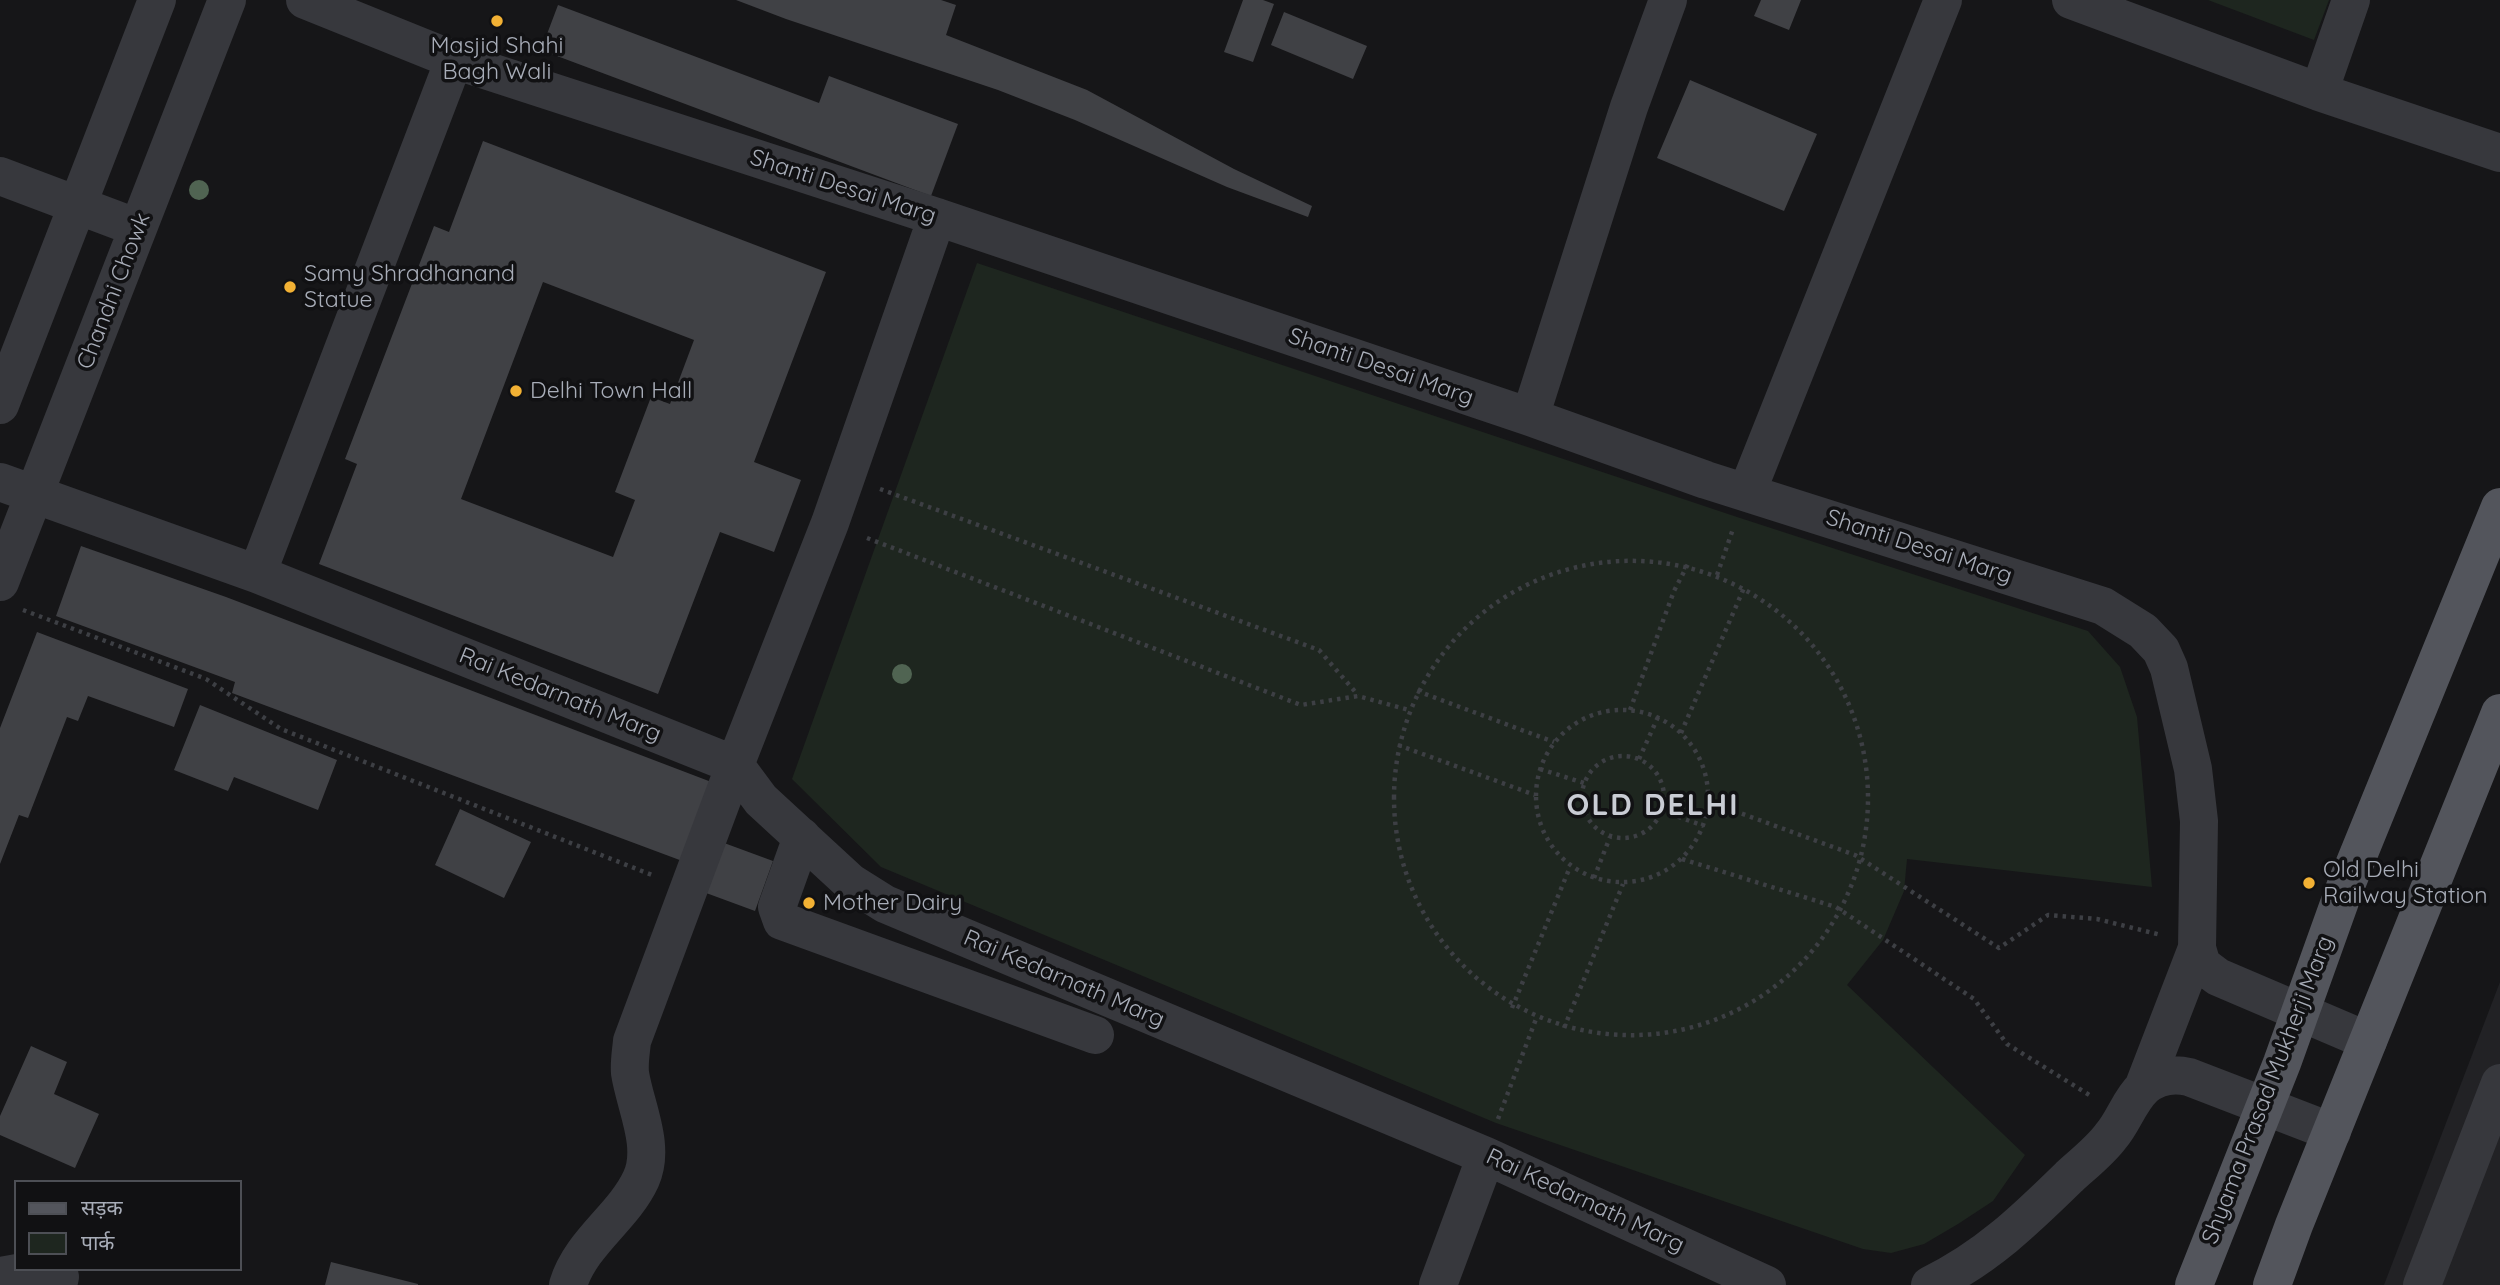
<!DOCTYPE html>
<html>
<head>
<meta charset="utf-8">
<style>
  body { margin:0 }
  #map { position:relative; width:2500px; height:1285px; overflow:hidden; background:#161618; font-family:Quicksand,"Noto Sans Devanagari",sans-serif }
  canvas { display:block }
  .legend { position:absolute; left:14px; top:1180px; width:228px; height:91px; box-sizing:border-box; background:#111113; border:2px solid #4d4f55; margin:0; padding:9px 12px; list-style:none; font-size:21px; color:#a8adb8 }
  .legend li { display:flex; align-items:center; gap:14px; height:35px }
  .legend b { width:35px; border:2px solid #4d4f55 }
</style>
</head>
<body>
<div id="map">
<canvas width="2500" height="1285"></canvas>
<ul class="legend">
<li><b style="height:9px;background:#53555c"></b>सड़क</li>
<li><b style="height:19px;background:#1e261f"></b>पार्क</li>
</ul>
</div>
<script>
const context = document.querySelector('canvas').getContext('2d');
context.lineJoin = 'round';
function paint(path, color) { context.fillStyle = color; context.fill(path, 'evenodd'); }
function strokePath(path, color, width, dash) { context.strokeStyle = color; context.lineWidth = width; context.lineCap = dash ? 'butt' : 'round'; context.setLineDash(dash || []); context.stroke(path); }
function write(font, color, halo, rows, align = 'center') {
  context.font = font + ' Quicksand,sans-serif'; context.lineWidth = 7; context.setLineDash([]); context.textBaseline = 'middle'; context.strokeStyle = halo; context.fillStyle = color; for (const [text, x, y, turn = 0] of rows) {
    context.save(); context.translate(x, y); context.rotate((+turn || 0) * Math.PI / 180); context.textAlign = isNaN(turn) ? turn : align; if (halo) context.strokeText(text, 0, 0); context.fillText(text, 0, 0); context.restore();
  }
}
paint(new Path2D(`
  M2500,982v303h-116z`), '#222225');
paint(new Path2D(`
  M2208,0h121l-15,40z
  M977,263l760,254 351,114 32,36 17,50 15,170 -245,-28 -3,32 -21,49 -36,45 178,170 -32,46 -35,23 -34,20 -33,9 -28,-4 -367,-126 -615,-256 -89,-88z`), '#1e261f');
paint(new Path2D(`
  M736,0h205l15,5 -10,30 141,55 147,79 78,37 -4,11 -81,-30 -152,-67 -77,-30 -212,-71z
  M1243,0h20l11,4 -21,58 -29,-10z
  M1761,0h40l-12,30 -35,-14z
  M558,5l261,98 10,-27 129,48 -27,72 -390,-146z
  M1284,12l83,34 -14,33 -82,-34z
  M1690,80l127,54 -33,77 -127,-53z
  M483,141l343,131 -72,190 47,18 -27,72 -54,-20 -62,162 -339,-130 38,-100 -12,-5 89,-233 15,6zM543,282l151,58 -24,64 -19,-7 -36,95 20,8 -22,57 -152,-58z
  M81,546l145,51 488,186 -29,79 -453,-169 3,-11 -179,-66z
  M37,632l151,57 -14,38 -86,-31 -10,25 -11,-4 -39,101 -9,-3 -19,49v-136z
  M200,705l137,55 -19,50 -84,-33 -6,14 -54,-21z
  M460,809l71,33 -27,56 -69,-33z
  M716,840l57,21 -18,50 -57,-21z
  M31,1046l36,16 -13,32 45,20 -24,54 -75,-33v-19z
  M331,1262l87,22v1h-93z`), '#404145');
strokePath(new Path2D(`
  M880,489l439,161 39,45
  M867,538l434,167 57,-9 51,14
  M1394 798a237 237 0 1 1 474 0a237 237 0 1 1-474 0Z
  M1717,575l16,-46
  M23,610l183,69 75,50 371,146
  M1417,691l137,51
  M1536 796a86 86 0 1 1 172 0a86 86 0 1 1-172 0Z
  M1630,710l44,-119 14,-27
  M1681,733l63,-145
  M1398,745l137,50
  M1582 797a41 41 0 1 1 82 0a41 41 0 1 1-82 0Z
  M1639,759l19,-42
  M1540,769l44,14
  M1710,802l145,53 144,93 49,-33 49,4 64,16
  M1662,811l42,15
  M1682,859l154,48 138,92 33,45 84,52
  M1594,878l16,-41
  M1512,1008l58,-141
  M1564,1028l59,-144
  M1498,1119l38,-100`), '#3d3f44', 4.5, [3.5, 5]);
strokePath(new Path2D(`
  M305,0l149,60 483,157 593,200 176,63 397,126 40,25 18,19 8,18 24,101 6,52 -2,127 5,17 16,12 150,64
  M2071,0l248,92 181,61
  M2319,92l32,-92
  M0,176l138,52
  M0,405l157,-405
  M1530,417l99,-310 39,-107
  M0,482l257,92 478,191 26,35 89,82 35,22 601,252 281,129
  M1747,492l196,-492
  M257,574l197,-514
  M0,582l227,-582
  M802,837l-25,70 5,14 313,114
  M2143,1088l54,-140
  M0,1276l34,-6 26,7 -2,8
  M568,1285c13,-43 55,-67 73,-106 15,-33 -6,-73 -11,-106 -1,-11 1,-21 2,-32l103,-276 95,-242 107,-306
  M1438,1285l48,-129
  M1930,1285c56,-27 95,-65 139,-108 14,-13 31,-26 42,-41 13,-15 18,-35 33,-49 13,-11 28,-14 45,-10l143,55
  M2422,1285l78,-202`), '#37383d', 38);
strokePath(new Path2D(`
  M2194,1285l88,-222 62,-173 156,-383
  M2272,1285l22,-60 206,-512`), '#53555c', 38);
context.fillStyle = '#506452';
for (const [x, y] of [
  [199,190],
  [902,674]
]) { context.beginPath(); context.arc(x, y, 10, 0, 2 * Math.PI); context.fill(); }
for (const [x, y, r, color] of [
  [497,21,7,"#f2b134"],
  [290,287,7,"#f2b134"],
  [516,391,7,"#f2b134"],
  [2309,883,7,"#f2b134"],
  [809,903,7,"#f2b134"]
]) { const dot = new Path2D(); dot.arc(x, y, r, 0, 2 * Math.PI); context.fillStyle = color; context.fill(dot); strokePath(dot, '#111113', 2.5); }
write('23px', '#a8adb8', '#111113', [
  ["Masjid Shahi",497,46,"center"],
  ["Bagh Wali",497,72,"center"],
  ["Samy Shradhanand",304,274],
  ["Statue",304,300],
  ["Delhi Town Hall",530,391],
  ["Old Delhi",2323,870],
  ["Railway Station",2323,896],
  ["Mother Dairy",823,903]
], 'left');
write('23px', '#a8adb8', '#111113', [
  ["Shanti Desai Marg",843,187,18],
  ["Chandni Chowk",114,291,-69],
  ["Shanti Desai Marg",1381,367,19],
  ["Shanti Desai Marg",1919,547,18],
  ["Rai Kedarnath Marg",560,695,22],
  ["Rai Kedarnath Marg",1064,979,23],
  ["Shyama Prasad Mukherji Marg",2268,1090,-69],
  ["Rai Kedarnath Marg",1585,1201,25]
]);
context.letterSpacing = '2px';
write('bold 30px', '#c9ccd4', '#111113', [
  ["OLD DELHI",1653,806]
]);
context.letterSpacing = '0px';
</script>
</body>
</html>
